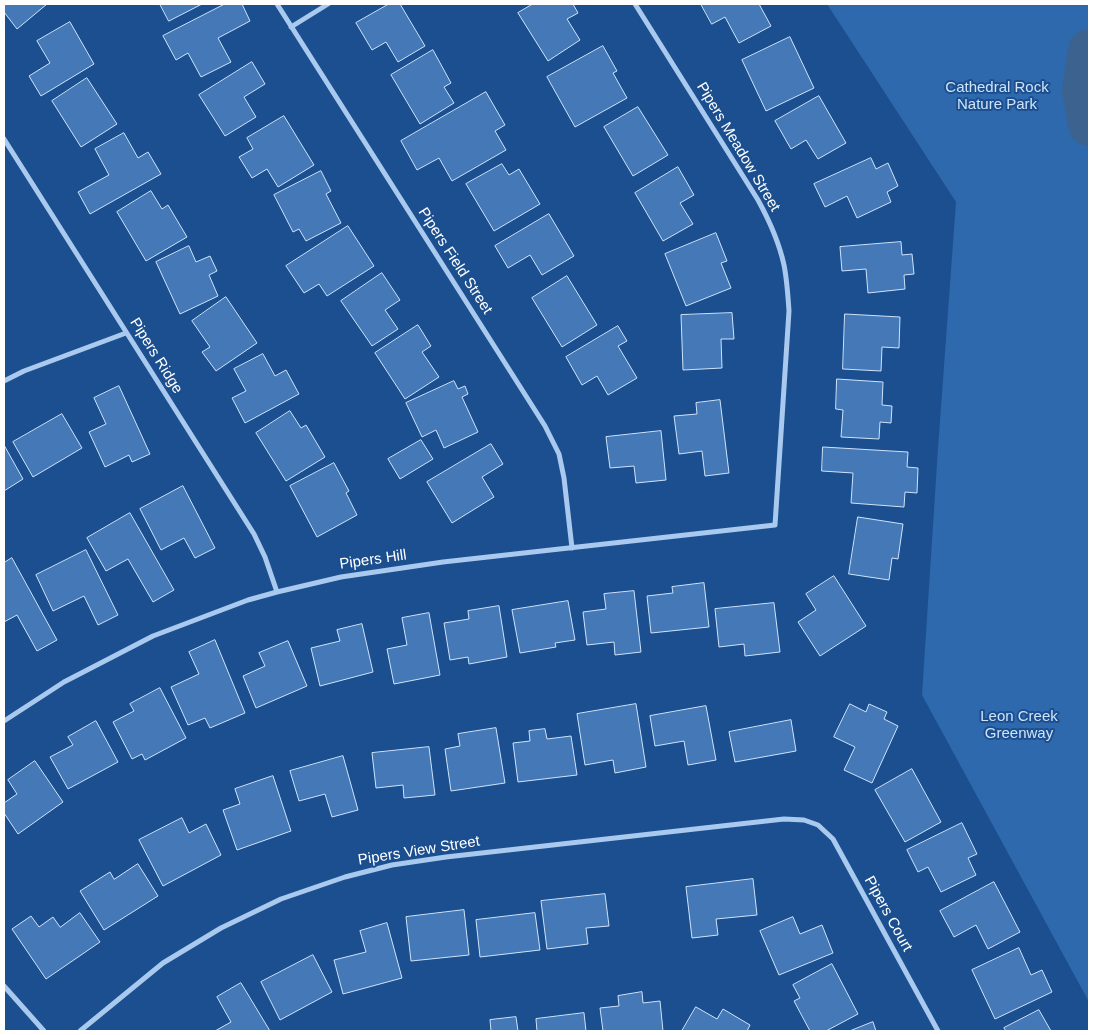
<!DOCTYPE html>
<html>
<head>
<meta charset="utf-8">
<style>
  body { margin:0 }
  #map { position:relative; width:1093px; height:1035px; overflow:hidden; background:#1b4f8f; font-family:Arial,sans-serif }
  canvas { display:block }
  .frame { position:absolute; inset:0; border:5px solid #fff; pointer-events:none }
</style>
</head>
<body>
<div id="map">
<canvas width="1093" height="1035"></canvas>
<div class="frame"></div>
</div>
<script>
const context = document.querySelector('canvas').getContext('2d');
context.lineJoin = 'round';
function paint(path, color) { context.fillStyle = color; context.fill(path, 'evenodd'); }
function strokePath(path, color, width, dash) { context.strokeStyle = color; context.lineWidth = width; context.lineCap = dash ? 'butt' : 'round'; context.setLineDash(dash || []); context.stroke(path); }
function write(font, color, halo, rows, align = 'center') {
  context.font = font + ' Arial,sans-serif'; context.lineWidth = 4; context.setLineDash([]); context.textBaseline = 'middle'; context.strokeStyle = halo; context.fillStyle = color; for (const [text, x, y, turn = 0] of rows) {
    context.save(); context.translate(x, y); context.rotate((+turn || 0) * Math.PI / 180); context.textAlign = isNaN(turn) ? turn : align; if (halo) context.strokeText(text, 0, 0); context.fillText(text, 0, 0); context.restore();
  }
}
paint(new Path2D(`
  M827,4h262v998l-167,-307 16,-247 18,-246z`), '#2e69ad');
strokePath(new Path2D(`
  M1089,50l-6,40 6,35`), '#3c6290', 42);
const building = new Path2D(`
  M4,4h43l-30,25 -13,-17z
  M160,4h42l-33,17z
  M225,4h17l8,17 -32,17 13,24 -30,15 -13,-24 -12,7 -13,-24z
  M389,4h11l25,42 -27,16 -12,-20 -14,8 -16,-27z
  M533,4h40l5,9 -11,6 13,21 -32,21 -30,-48z
  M701,4h58l12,22 -32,17 -14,-26 -13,7z
  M70,22l24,42 -53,32 -12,-20 21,-13 -13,-22z
  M790,37l24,51 -48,23 -24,-51z
  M603,46l14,25 -4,2 14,25 -52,29 -28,-50z
  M433,50l18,33 -7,4 10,16 -34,21 -29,-49z
  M252,62l13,22 -21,13 12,20 -31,19 -26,-41z
  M87,78l30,46 -36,23 -29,-46z
  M486,92l19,33 -10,6 11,19 -54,31 -13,-23 -22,12 -16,-29z
  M819,96l27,47 -28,16 -12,-19 -15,9 -16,-28z
  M638,107l30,48 -35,21 -29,-49z
  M284,116l30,49 -36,22 -11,-18 -15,9 -13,-21 14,-8 -6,-11z
  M124,133l14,25 10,-6 13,22 -71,40 -12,-22 31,-17 -14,-26z
  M871,158l5,11 12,-6 10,23 -11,6 4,10 -34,16 -10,-22 -22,11 -11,-23z
  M502,164l7,11 10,-6 21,35 -46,27 -28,-47z
  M678,167l16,28 -14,8 13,21 -30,17 -28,-48z
  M321,171l10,20 -5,3 15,29 -35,18 -7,-12 -6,3 -19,-37z
  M151,191l11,18 6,-4 19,32 -41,24 -29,-49z
  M549,214l25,42 -32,19 -12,-20 -22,13 -13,-22z
  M348,226l26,40 -47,30 -8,-12 -15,9 -18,-27z
  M716,233l11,28 -6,2 10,25 -45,18 -21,-52z
  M901,242l1,13 10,-1 2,20 -10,1 1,14 -37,4 -2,-24 -24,2 -2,-24z
  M189,246l7,16 14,-6 7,15 -8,4 9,21 -38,18 -24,-52z
  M382,273l18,27 -15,10 13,19 -26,17 -31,-45z
  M567,276l30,49 -35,22 -30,-49z
  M226,297l31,46 -41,28 -14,-19 8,-5 -18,-26z
  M732,313l2,26h-13l1,29 -39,2 -2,-55z
  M845,314l55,3 -1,31 -17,-1 -1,24 -38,-2z
  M418,325l13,21 -9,6 17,25 -34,22 -30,-46z
  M618,326l9,15 -9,5 19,32 -29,17 -11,-19 -15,9 -16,-28z
  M263,354l12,22 11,-6 13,24 -54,29 -13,-25 14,-7 -12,-22z
  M837,379l46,3 -1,23 10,1 -1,17 -11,-1 -1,17 -38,-2 2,-27 -7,-1z
  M454,381l4,8 7,-3 3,8 -6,3 16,35 -34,16 -8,-18 -14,7 -16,-34z
  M119,386l31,68 -18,8 -3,-7 -24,12 -16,-35 17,-8 -12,-26z
  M720,400l9,73 -24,3 -3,-25 -23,3 -5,-38 23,-2 -1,-11z
  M290,411l11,17 5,-3 19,32 -39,24 -30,-48z
  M62,414l20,34 -49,29 -20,-35z
  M661,431l5,49 -30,3 -2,-17 -24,2 -4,-31z
  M421,440l12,19 -33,20 -12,-20z
  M491,444l12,20 -21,13 12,20 -42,26 -25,-41z
  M4,445l19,34 -19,12z
  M823,447l85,5 -1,15 11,1 -1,25 -12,-1 -1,15 -53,-4 2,-30 -31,-2z
  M334,463l15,28 -3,2 11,22 -40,22 -27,-51z
  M183,486l32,62 -20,10 -11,-20 -23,12 -21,-41z
  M130,513l44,77 -21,12 -25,-43 -22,12 -19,-33z
  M858,517l45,7 -5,35 -6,-1 -3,22 -40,-6z
  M86,550l32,65 -20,10 -14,-29 -31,15 -17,-36z
  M12,558l45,82 -20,11 -20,-36 -13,7v-59z
  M834,576l32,50 -46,30 -22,-34 18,-12 -10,-16z
  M704,583l5,44 -58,6 -4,-37 26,-3 -1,-6z
  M634,591l7,61 -26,3 -1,-13 -27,3 -4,-33 23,-3 -2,-15z
  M568,601l7,39 -20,3 1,4 -36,6 -8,-43z
  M774,603l6,49 -35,4 -1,-12 -25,3 -4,-38z
  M499,606l8,51 -38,7 -1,-7 -18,3 -6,-37 25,-4 -1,-8z
  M429,613l11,62 -46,9 -7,-35 20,-4 -5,-27z
  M362,624l11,48 -53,14 -9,-38 29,-7 -3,-11z
  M215,640l30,73 -35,15 -5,-10 -17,7 -17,-38 28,-13 -10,-22z
  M288,641l19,45 -51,22 -13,-32 22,-10 -6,-13z
  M160,688l26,50 -41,22 -3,-6 -10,5 -19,-37 21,-11 -4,-7z
  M636,704l10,63 -31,6 -2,-13 -28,5 -8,-51z
  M850,704l16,8 3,-8 18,8 -3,7 14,7 -26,57 -28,-13 11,-23 -21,-10z
  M706,706l10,54 -28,5 -4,-24 -29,5 -5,-30z
  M791,720l5,31 -61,11 -6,-30z
  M96,721l22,41 -50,27 -18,-32 23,-12 -5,-8z
  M496,728l9,55 -54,8 -6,-42 15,-3 -2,-12z
  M545,729l2,10 24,-3 6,39 -59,7 -5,-39 17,-2 -1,-10z
  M429,747l6,48 -31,3 -1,-13 -27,3 -4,-35z
  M343,756l15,54 -26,7 -7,-23 -26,7 -9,-30z
  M35,761l28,41 -45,32 -14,-21v-10l13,-9 -9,-14z
  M912,769l29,53 -36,20 -30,-52z
  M273,776l18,55 -54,19 -14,-40 17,-6 -5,-15z
  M182,818l7,15 17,-9 15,31 -58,31 -24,-46z
  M962,823l15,31 -9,4 8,17 -35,17 -13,-25 -10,5 -11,-22z
  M138,864l20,32 -54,34 -24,-39 30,-19 4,7z
  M753,879l4,36 -41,4 2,16 -26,3 -6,-51z
  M994,882l26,50 -32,17 -12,-24 -22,12 -14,-26z
  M605,894l4,32 -23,2 2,16 -41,5 -6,-48z
  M464,910l5,45 -58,6 -5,-44z
  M80,913l20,29 -54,37 -34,-50 19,-13 8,11 14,-10 7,10z
  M535,913l5,37 -60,7 -4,-37z
  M793,917l7,17 22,-9 11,28 -54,22 -19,-44z
  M387,923l15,55 -59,16 -9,-34 32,-8 -6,-21z
  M1019,948l12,27 11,-5 10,22 -57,27 -23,-49z
  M313,955l19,37 -52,28 -19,-38z
  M832,964l26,50 -32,17h-16l-16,-30 6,-3 -7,-13z
  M241,983l29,48h-55l16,-9 -14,-25z
  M642,992l1,11 17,-2 3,30h-60l-3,-23 19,-2 -1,-10z
  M696,1007l21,12 6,-10 27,16 -3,6h-65z
  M1039,1010l12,21h-45l-2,-3z
  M584,1013l2,18h-49l-1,-12z
  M516,1017l2,14h-27l-1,-11z
  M873,1022l3,9h-26z`);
paint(building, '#4478b7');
strokePath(building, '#cfe3fa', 1);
strokePath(new Path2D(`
  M277,4l268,422 14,28 5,24 8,70
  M291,27l37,-23
  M4,139l250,395 11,23 12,35
  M4,381l20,-10 102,-38
  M4,721l60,-39 89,-46 95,-36 29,-8 64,-15 102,-15 332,-37 14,-214c-1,-15 -2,-31 -5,-46 -5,-23 -15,-45 -26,-65l-123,-196
  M4,986l40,45
  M80,1031l83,-68 58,-35 60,-29 64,-22 47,-12 54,-8 338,-38 20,1 14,5 15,14 105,192`), '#a9c9ee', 5);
write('15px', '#cfe3fa', '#1b4f8f', [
  ["Cathedral Rock",997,88],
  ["Nature Park",997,105],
  ["Leon Creek",1019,717],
  ["Greenway",1019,734]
]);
write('15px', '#fff', '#1b4f8f', [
  ["Pipers Meadow Street",738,147,59],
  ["Pipers Field Street",455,261,57],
  ["Pipers Ridge",156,356,58],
  ["Pipers Hill",373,560,-8],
  ["Pipers View Street",419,851,-9],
  ["Pipers Court",888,914,61]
]);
</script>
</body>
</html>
